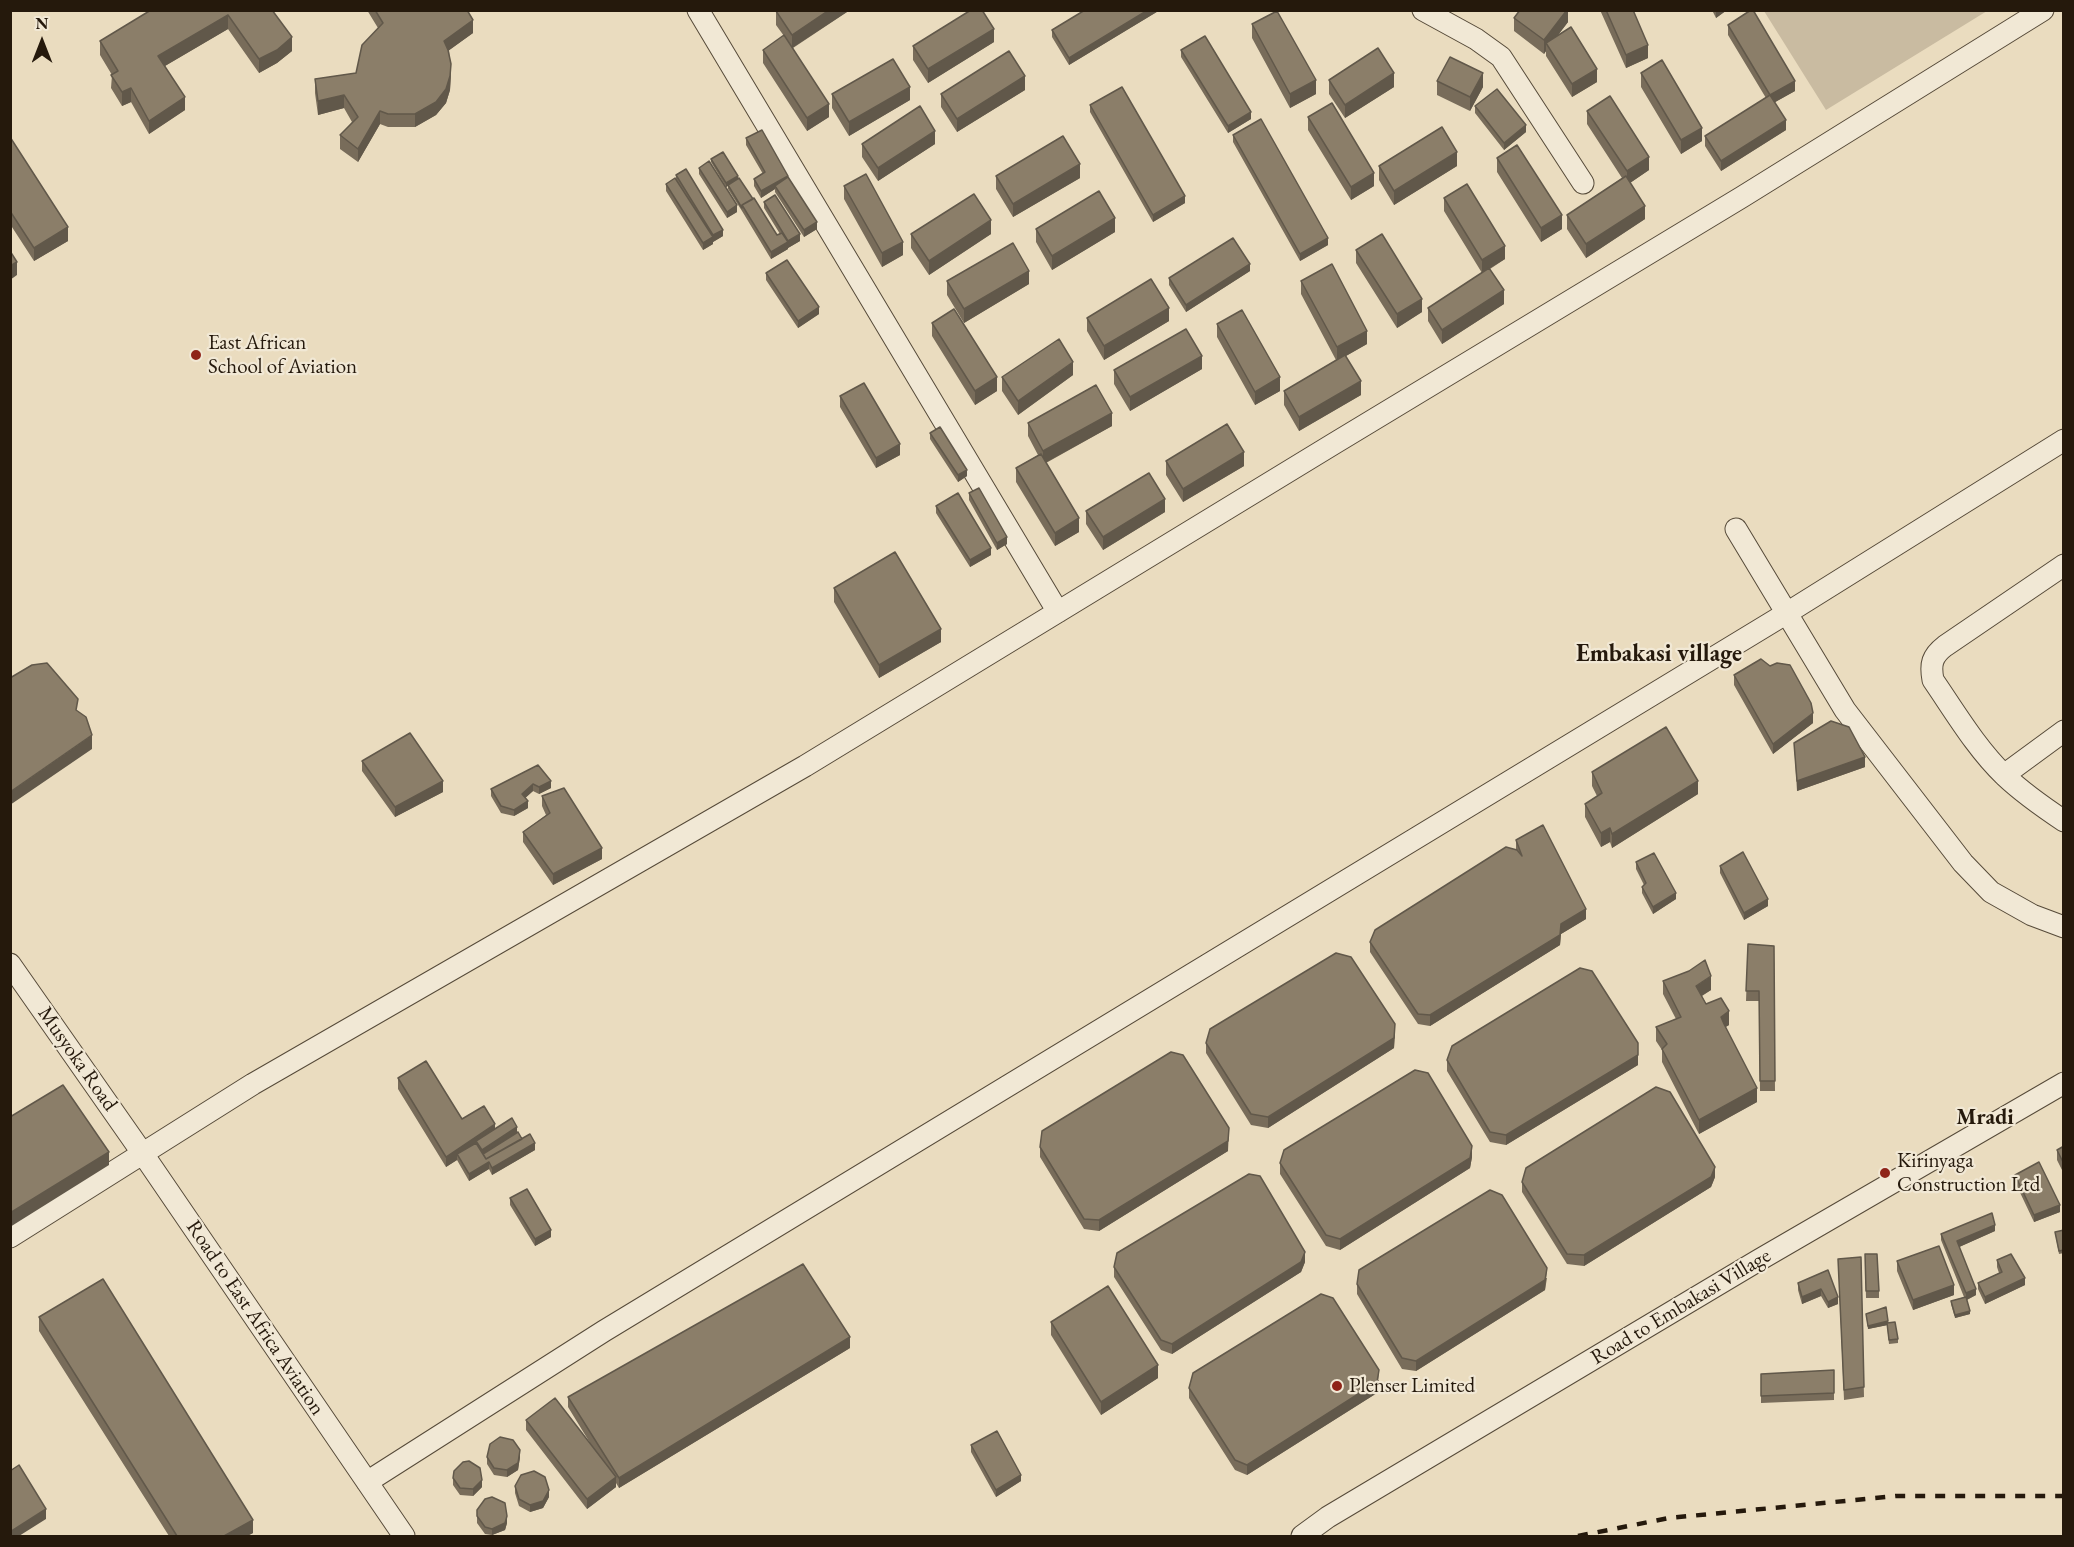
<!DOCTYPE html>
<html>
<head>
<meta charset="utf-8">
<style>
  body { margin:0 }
  #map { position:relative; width:2074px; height:1547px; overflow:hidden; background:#eadcbf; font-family:"EB Garamond",serif }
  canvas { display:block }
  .frame { position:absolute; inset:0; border:12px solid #25190c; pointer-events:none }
  .north { position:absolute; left:12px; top:12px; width:60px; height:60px; -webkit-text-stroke:4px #f1e8d5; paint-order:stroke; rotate:0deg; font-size:16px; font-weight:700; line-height:24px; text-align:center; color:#25190c }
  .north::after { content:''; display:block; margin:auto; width:21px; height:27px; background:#25190c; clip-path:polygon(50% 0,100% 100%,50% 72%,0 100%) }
</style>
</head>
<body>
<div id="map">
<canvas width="2074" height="1547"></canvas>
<div class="frame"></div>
<div class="north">N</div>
</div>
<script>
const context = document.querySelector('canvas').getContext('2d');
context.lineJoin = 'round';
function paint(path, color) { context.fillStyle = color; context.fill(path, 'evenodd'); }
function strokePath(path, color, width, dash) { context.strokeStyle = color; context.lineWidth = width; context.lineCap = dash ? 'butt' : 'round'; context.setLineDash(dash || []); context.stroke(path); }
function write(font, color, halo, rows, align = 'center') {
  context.font = font + ' "EB Garamond",serif'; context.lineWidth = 4.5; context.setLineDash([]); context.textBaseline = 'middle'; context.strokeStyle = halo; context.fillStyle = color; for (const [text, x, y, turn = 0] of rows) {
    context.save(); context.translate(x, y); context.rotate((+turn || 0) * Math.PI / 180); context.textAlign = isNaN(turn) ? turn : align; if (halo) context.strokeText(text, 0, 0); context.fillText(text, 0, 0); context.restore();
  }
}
paint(new Path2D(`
  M1764,11h223l-161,99z`), '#c9bba1');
const minor = new Path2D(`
  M698,10l360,602
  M1423,10l53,29 25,18 82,126
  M1736,529l109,181 118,153 28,29 41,23 32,12
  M2064,565l-119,81c-13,10 -15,18 -12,34 22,32 43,68 72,96 18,17 38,31 59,45
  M2004,775l60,-44
  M10,964l133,190 261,382
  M10,1237l243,-153 552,-318 530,-323 407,-246 301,-187
  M367,1482l237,-151 1183,-718 277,-173
  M1302,1536l26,-19 431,-257 305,-177`);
strokePath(minor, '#564a39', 23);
strokePath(minor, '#f1e8d5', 21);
strokePath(new Path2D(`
  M1578,1536l91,-18 227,-22h168`), '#25190c', 4.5, [10, 10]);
paint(new Path2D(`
  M151,10h121l20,41 -15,12 -18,10 -31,-44 -63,37 20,44 -36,24 -18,-32 -9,4 -11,-18 1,-13 -12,-20v-14z
  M367,10h100l6,23 -24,17 2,28 -1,12 -4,13 -10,12 -21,12h-27l-8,-3 -22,38 -18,-13v-14l12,-13 -8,-14 -26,7 -3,-22v-14l41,-6 22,-45z
  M778,10h72l-57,38 36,69 -22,14 -44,-68v-13l21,-14 -8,-11v-14z
  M1085,10h75l-91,55 -17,-28v-7z
  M1568,10v12l-10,13 39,47 -25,15 -26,-41v-5l-2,3 -30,-23v-13z
  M1600,10h33l15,48 -22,10z
  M1712,10h15l-11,8z
  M1252,24l64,70 -26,14 -38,-70z
  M1728,25l67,66 -20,11 11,28 -65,41 -16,-25v-10l61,-38 -38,-63z
  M994,42l-66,41 -15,-23v-14z
  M1181,50l70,69 -23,14 -47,-76z
  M1641,73l61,68 -21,13 -40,-67z
  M1329,80l65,7 -49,31 -16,-24z
  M1437,81l46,6 -13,24 -33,-16z
  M1025,90l-68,42 -16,-25v-13z
  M832,94l78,6 -61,36 -17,-28z
  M1090,105l95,98 -32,19 -63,-110z
  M1475,106l51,26 -22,18 -29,-37z
  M1587,111l62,59 -19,13 15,36 -59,39 -19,-29v-14l55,-37 -35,-54z
  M1308,117l66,69 -23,14 -43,-70z
  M1233,135l95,110 -28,16 -67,-119z
  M10,137l58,104 -34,20 -24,-37z
  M746,138l42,39 29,52 -13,8 -29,-45v-3l-14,9 -7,-12v-7l9,-5 -17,-29z
  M862,144h73l-57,37 -16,-24z
  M1497,158l65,71 -21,13 -44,-70z
  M711,159l27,20 39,56 3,-1 -16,-26v-6l36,39 -12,7v-2v3l-17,10 -29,-48 -14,-22v-3l-2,1 -15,-25z
  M1379,166h78l-63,39 -15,-25z
  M699,168l38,44 -10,6 -28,-44z
  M676,175l47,61 -10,6v-1v3l-10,6 -37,-59v-7l10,-5z
  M996,176l84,2 -67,39 -17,-28z
  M844,186l59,69 -21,12 -38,-68z
  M1444,198l61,61 -15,10 14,35 -62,40 -14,-23v-13l54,-35 -38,-62z
  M1036,229l79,3 -63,38 -16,-28z
  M911,234h80l-62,41 -18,-27z
  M1356,250l66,62 -25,16 -41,-65z
  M1250,271l-64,41 -17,-27v-7z
  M766,273l53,41 -21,14 -32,-48z
  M947,281l82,3 -65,39 -17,-28z
  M1301,281l66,63 -21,12 15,39 -62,36 -15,-26v-14l52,-31 -35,-66z
  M1087,318l82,3 -65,39 -17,-29z
  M932,323l65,68 -22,14 -43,-69z
  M1217,324l63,67 -25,14 -38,-68z
  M1202,369l-72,42 -16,-27v-14z
  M1073,375l-55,40 -16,-24v-14z
  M840,396l60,59 -24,13 -36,-61z
  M1028,423l84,3 -66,37 33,69 -24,14 -39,-64v-14l22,-13 -10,-19z
  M930,433l37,43 -9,6 -28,-43z
  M1166,461l78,5 -61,36 -17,-27z
  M969,493l38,51 -10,6 -28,-50z
  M936,506l55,49 -21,12 -34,-54z
  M1086,511l79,1 -62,38 -17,-26z
  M834,588l107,54 -62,36 -45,-76z
  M1734,675l79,48 -40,31 -39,-69z
  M1794,743l71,24 -68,24z
  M362,761l81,31 -48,25 -33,-46z
  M538,765l13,23 -12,6 -6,-3 -8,7 3,10 -14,8 -13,-3 -10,-17v-7z
  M1592,772l106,22 -86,54 -2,-6 -9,5 -16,-30v-13l12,-8 -5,-10z
  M542,796l60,63 -49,26 -30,-43v-10l23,-17 -4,-9z
  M1516,840l70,79 -25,15 -1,11 -130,81 -12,-2 -48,-72v-10l146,-92z
  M1636,862l40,37 -23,15 -11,-21v-6l2,-2 -8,-16z
  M1720,866l48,40 -24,14 -24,-47z
  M1748,944l26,2 1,145h-15l-1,-90h-13z
  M1663,981l48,9 -9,6 4,8 23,21 -4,2 32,75 -58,32 -37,-72v-12l-6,-9v-14l20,-8 -13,-25z
  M1395,1035l-1,13 -126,80 -17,-3 -45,-72v-10z
  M1447,1060l191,5 -132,80 -16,-3 -43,-71z
  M398,1078l64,41 33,10 22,4 5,6 13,11 -43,25 -3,-6 -20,12 -12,-21 -11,7 -48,-78z
  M2064,1146v28l-7,-14v-10z
  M1040,1147l188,4 -129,80 -15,-2 -44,-72z
  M1472,1157l-2,11 -130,82 -14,-4 -46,-72v-11z
  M2015,1175l45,37 -26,10 -19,-40z
  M1715,1177l-4,10 -127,79 -17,-2 -45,-72v-10z
  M510,1198l41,39 -16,9 -25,-41z
  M2064,1230v23l-5,1 -4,-22z
  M1995,1231l-36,16 17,48 -9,5 3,14 -15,4 -4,-14v-3l13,-4 -23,-57v-6z
  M1865,1254l14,37v7h-13z
  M1861,1257l3,140 -20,3 -6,-141z
  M1997,1260l28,25 -40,19 -7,-15v-6l21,-10 -2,-6z
  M1897,1261l57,34 -41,15 -16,-39z
  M1305,1262l-4,10 -129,82 -11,-4 -47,-73v-10z
  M1828,1270l10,34 -10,4 -7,-12 -19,8 -4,-14v-7z
  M1547,1278l-2,12 -129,81 -14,-2 -45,-75v-10z
  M1866,1314l22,9 10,16v4l-9,1 -2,-19 -19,4z
  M39,1317l214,216 -6,3h-78l-130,-205z
  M1051,1322l107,56 -57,37 -50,-80z
  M850,1348l-231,140 -3,-5v4l-29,22 -61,-79v-10l69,31 -27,-44v-10z
  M1834,1370v30l-73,3v-29z
  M1379,1380l-2,13 -130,82 -12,-5 -46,-72v-10z
  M971,1445l50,36 -25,16 -25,-45z
  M487,1457h33l-2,13 -11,7 -13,-2 -7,-11z
  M453,1478l29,9 -9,9 -13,-1 -7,-10z
  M515,1486l34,11 -6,11 -13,4 -11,-6 -4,-13z
  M477,1510l30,13 -2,7 -13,5 -7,-1 -8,-11z`), '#786c5a');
paint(new Path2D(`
  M829,10h21l-58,38v-13z
  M1148,10h12l-91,55v-7z
  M1567,10h1v12l-19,25 -3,-4v8l-2,3v-14z
  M1716,10h11l-11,8z
  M228,15v14l-70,41v-14z
  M473,20v13l-29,21v-13z
  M994,29v13l-66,41v-14z
  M292,37v14l-15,12 -18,10v-14z
  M1648,45v13l-22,10v-13z
  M451,64l-1,26 -4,13 -10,12 -21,12v-13z
  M1597,69v13l-25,15v-13z
  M1394,73v14l-49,31v-13z
  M1483,73v14l-13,24v-14z
  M1025,76v14l-68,42v-13z
  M1316,80v14l-26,14v-14z
  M1795,81v10l-25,14v-10z
  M910,87v13l-61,36v-14z
  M131,88v14l-9,4v-14z
  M344,95v13l-26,7v-14z
  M185,97v13l-36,24v-13z
  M829,104v13l-22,14v-13z
  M380,111v13l-22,38v-13z
  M1251,112v7l-23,14v-7z
  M1786,120v10l-65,41v-10z
  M1526,125v7l-22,18v-7z
  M1702,128v13l-21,13v-14z
  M935,131v13l-57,37v-13z
  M1457,152v14l-63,39v-14z
  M1649,157v13l-22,15v-14z
  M1080,164v14l-67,39v-13z
  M1374,173v13l-23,14v-13z
  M738,176v4l-12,7v-4z
  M788,176v6l-13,4v3l-14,9v-7z
  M1185,196v7l-32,19v-7z
  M737,205v7l-10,6v-6z
  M1645,206v13l-59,39v-14z
  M1562,215v14l-21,13v-14z
  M1115,218v14l-63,38v-14z
  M991,220v14l-62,41v-14z
  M817,222v7l-13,8v-7z
  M68,227v14l-34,20v-13z
  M723,230v6l-10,6v-7z
  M800,234v7l-12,7v-7z
  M713,237v7l-10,6v-7z
  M1328,238v7l-28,16v-7z
  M788,242v7l-17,10v-7z
  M903,242v13l-21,12v-14z
  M1505,246v13l-23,14v-13z
  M17,262v13l-7,5v-14z
  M1250,264v7l-64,41v-7z
  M1029,271v13l-65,39v-14z
  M1504,290v14l-62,40v-14z
  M1422,299v13l-25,16v-14z
  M819,307v7l-21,14v-7z
  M1169,308v13l-65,39v-14z
  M1367,331v13l-30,17v-14z
  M1202,356v13l-72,42v-14z
  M1073,362v13l-55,40v-14z
  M997,377v14l-22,14v-14z
  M1280,377v14l-25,14v-13z
  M1361,381v14l-62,36v-14z
  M1112,413v13l-69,38v-13z
  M900,444v11l-24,13v-10z
  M1244,452v14l-61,36v-13z
  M967,470v6l-9,6v-7z
  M1165,499v13l-62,38v-13z
  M1079,518v14l-24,14v-13z
  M1007,537v7l-10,6v-7z
  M991,548v7l-21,12v-7z
  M941,629v13l-62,36v-13z
  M1813,713v10l-40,31v-10z
  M92,735v14l-82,56v-13z
  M1865,757v10l-68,24v-10z
  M443,781v11l-48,25v-10z
  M551,781v7l-12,6v-7z
  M1698,781v13l-86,54v-14z
  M533,784v7l-11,10v-7z
  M528,801v7l-14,8v-6z
  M1610,828v14l-9,5v-14z
  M602,848v11l-49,26v-11z
  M1676,893v6l-23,15v-7z
  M1768,899v7l-24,14v-7z
  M1586,909v10l-25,15 -1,11 -130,81v-11l131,-91z
  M1711,976v14l-15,9v-13z
  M1729,1011v14l-8,5v-13z
  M1395,1024l-1,24 -126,80v-11z
  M1638,1055v10l-132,80v-10z
  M1757,1088v14l-58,32v-14z
  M495,1124v10l-19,7v6l-19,7v6l-11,7v-10z
  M517,1127v7l-35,23v-7z
  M1229,1128l-1,23 -129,80v-11z
  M535,1143v7l-43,25v-7z
  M1472,1146v11l-2,11 -130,82v-11z
  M109,1152v13l-99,62v-14z
  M489,1162v7l-20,12v-7z
  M1715,1167v10l-4,10 -127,79v-11z
  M2060,1205v7l-26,10v-7z
  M1995,1225v6l-38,17v-7z
  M551,1230v7l-16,9v-7z
  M1305,1252v10l-4,10 -129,82v-10z
  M1547,1268l-2,22 -129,81v-10z
  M2025,1278v7l-40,19v-7z
  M1954,1285v10l-41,15v-10z
  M1821,1289v7l-19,8v-7z
  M1976,1289v6l-10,5v-7z
  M1838,1297v7l-10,4v-6z
  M1970,1311v3l-15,4v-3z
  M1888,1321v4l-20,4v-3z
  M850,1337v11l-231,140v-10z
  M1158,1365v13l-57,37v-13z
  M1379,1370l-2,23 -130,82v-10z
  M520,1450v7l-2,13 -11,7v-7z
  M1021,1475v6l-25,16v-7z
  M616,1477v10l-29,22v-10z
  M482,1480v7l-9,9v-7z
  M549,1490v7l-6,11 -13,4v-7z
  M46,1509v10l-27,17h-9v-4z
  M507,1516v7l-2,7 -13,5v-6z
  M253,1520v13l-6,3h-23z`), '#61584a');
const building = new Path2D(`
  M151,10h121l20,27 -15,13 -18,9 -31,-44 -70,41 27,41 -36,24 -18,-33 -9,4 -11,-17 7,-4 -18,-30z
  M375,10h92l6,10 -29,21 4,9 3,14 -1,12 -4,13 -10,13 -21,12h-27l-8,-3 -22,38 -18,-14 18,-18 -14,-22 -26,6 -3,-22 41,-6 6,-28 21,-22z
  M778,10h51l-37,25 -16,-24z
  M971,10h11l12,19 -66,40 -15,-23z
  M1085,10h63l-79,48 -17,-28z
  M1520,10h47l-23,30 -30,-22z
  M1606,10h27l15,35 -22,10z
  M1751,10h2l42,71 -25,14 -42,-70z
  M1277,11l39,69 -26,14 -38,-70z
  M1571,27l26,42 -25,15 -26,-41z
  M784,35l45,69 -22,14 -44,-68z
  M1205,36l46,76 -23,14 -47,-76z
  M1378,48l16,25 -49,32 -16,-25z
  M1009,51l16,25 -68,43 -16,-25z
  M1450,57l33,16 -13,24 -33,-16z
  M893,59l17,28 -61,35 -17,-28z
  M1662,60l40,68 -21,12 -40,-67z
  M1122,87l63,109 -32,19 -63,-110z
  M1497,89l29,36 -22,18 -29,-37z
  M1770,95l16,25 -65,41 -16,-25z
  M1610,96l39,61 -22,14 -40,-60z
  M1332,103l42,70 -23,14 -43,-70z
  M920,106l15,25 -57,37 -16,-24z
  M1261,119l67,119 -28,16 -67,-119z
  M1442,127l15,25 -63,39 -15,-25z
  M762,130l26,46 -27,15 -7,-12 11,-7 -19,-34z
  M1063,136l17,28 -67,40 -17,-28z
  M10,137l58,90 -34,21 -24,-37z
  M1517,145l45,70 -21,13 -44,-70z
  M723,152l15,24 -12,7 -15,-24z
  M709,161l28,44 -10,7 -28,-44z
  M686,169l37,61 -10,5 -37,-60z
  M866,174l37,68 -21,11 -38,-67z
  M1626,176l19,30 -59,38 -19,-29z
  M788,177l29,45 -13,8 -29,-44z
  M675,178l38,59 -10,6 -37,-59z
  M739,178l14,21 -11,6v3l-14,-23z
  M1467,184l38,62 -23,14 -38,-62z
  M1099,191l16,27 -63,38 -16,-27z
  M974,194l17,26 -62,41 -18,-27z
  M775,195l25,39 -12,7 -24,-39z
  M754,198l23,37 5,-2 6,9 -17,10 -29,-47z
  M1382,234l40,65 -25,15 -41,-64z
  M1233,238l17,26 -64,41 -17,-27z
  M1013,243l16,28 -65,38 -17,-28z
  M10,251l7,11 -7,4z
  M787,260l32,47 -21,14 -32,-48z
  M1332,264l35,67 -30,16 -36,-66z
  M1489,268l15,22 -62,40 -14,-22z
  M1151,279l18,29 -65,38 -17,-28z
  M954,309l43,68 -22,14 -43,-68z
  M1242,310l38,67 -25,15 -38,-68z
  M1186,329l16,27 -72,41 -16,-27z
  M1059,339l14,23 -55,39 -16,-24z
  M1345,355l16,26 -62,36 -15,-26z
  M864,383l36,61 -24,14 -36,-62z
  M1096,385l16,28 -69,38 -15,-28z
  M1227,424l17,28 -61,37 -17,-28z
  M940,427l27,43 -9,5 -28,-42z
  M1041,454l38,64 -24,15 -39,-65z
  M1149,473l16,26 -62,38 -17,-26z
  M979,488l28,49 -10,6 -28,-50z
  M958,493l33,55 -21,12 -34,-54z
  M895,552l46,77 -62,36 -45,-77z
  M1761,659l9,7 7,-3 13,2 21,38 2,10 -40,31 -39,-69z
  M47,663l31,36 -2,11 10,7 6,18 -82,57v-114l22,-13z
  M1831,721l18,6 16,30 -68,24 -3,-38z
  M1666,727l32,54 -86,53 -2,-6 -9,5 -16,-29 17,-11 -10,-21z
  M410,733l33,48 -48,26 -33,-46z
  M538,765l13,16 -12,6 -6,-3 -11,10 6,7 -14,9 -13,-4 -10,-17z
  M564,788l38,60 -49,26 -30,-42 27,-19 -8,-17z
  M1543,825l43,84 -25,15 -1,11 -130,80 -12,-1 -48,-72 5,-12 131,-83 11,3 5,6 -6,-16z
  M1743,852l25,47 -24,14 -24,-47z
  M1654,853l22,40 -23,14 -11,-20 4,-4 -10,-21z
  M1748,944l26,2 1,135h-15l-1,-90h-13z
  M1336,953l15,4 44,67 -1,14 -126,79 -17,-3 -45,-71 4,-14z
  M1705,960l6,16 -15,10 10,18 15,-6 8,13 -8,6 3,7 33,64 -58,32 -37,-71 5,-5 -11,-17 25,-10 -18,-36 26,-10z
  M1580,968l12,3 46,72v12l-132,80 -16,-3 -43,-72 5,-14z
  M1171,1052l12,3 46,73 -1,13 -129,79 -15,-1 -44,-72 2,-16z
  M426,1061l36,58 22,-13 11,18 -49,33 -48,-79z
  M1415,1070l13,3 44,73 -2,12 -130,81 -14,-4 -46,-72 4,-13z
  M63,1085l46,67 -99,61v-96z
  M1656,1087l14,5 45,75 -4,10 -127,78 -17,-1 -45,-72 4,-14z
  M512,1118l5,9 -35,23 -6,-9z
  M518,1132l4,7 -36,20 -3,-5z
  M530,1134l5,9 -43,25 -3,-6 -20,12 -12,-20 19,-11 10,16z
  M2064,1146v18l-7,-14z
  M2039,1162l21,43 -26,10 -19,-40z
  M1249,1174l11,2 45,76 -4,10 -129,82 -11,-4 -47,-73 3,-14z
  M527,1189l24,41 -16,9 -25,-41z
  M1490,1190l12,5 45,73 -2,12 -129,81 -14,-3 -45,-74 2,-14z
  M1992,1213l3,12 -38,16 19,48 -10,4 -25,-59z
  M2064,1230v20l-5,1 -4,-19z
  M1939,1246l15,39 -41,15 -16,-39z
  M1865,1254h12l2,37h-13z
  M2011,1254l14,24 -40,19 -7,-14 24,-11 -5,-12z
  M1861,1257l3,130 -20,3 -6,-131z
  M803,1264l47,73 -231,141 -51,-81z
  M1828,1270l10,27 -10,5 -7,-13 -19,8 -4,-14z
  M103,1279l150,241 -29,16h-47l-138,-219z
  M1108,1286l50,79 -57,37 -50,-80z
  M1321,1294l12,4 46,72 -2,12 -130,83 -12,-5 -46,-72 4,-15z
  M1966,1297l4,14 -15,4 -4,-14z
  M1886,1307l2,14 -20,5 -2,-12z
  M1895,1322l3,17 -9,1 -2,-17z
  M1834,1370v23l-73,3v-22z
  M555,1398l61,79 -29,22 -61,-79z
  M997,1431l24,44 -25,15 -25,-45z
  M500,1437l13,3 7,10 -2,13 -11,7 -13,-2 -7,-11 3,-13z
  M469,1461l11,7 2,12 -9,9 -13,-1 -7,-10 1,-7 9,-9z
  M19,1465l27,44 -36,23v-61z
  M534,1471l11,6 4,13 -6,11 -13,4 -11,-6 -4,-13 6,-11z
  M492,1497l13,6 2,13 -2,7 -13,6 -7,-2 -8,-11v-6l8,-11z`);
paint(building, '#8b7e69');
strokePath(building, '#61584a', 1.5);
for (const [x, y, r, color] of [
  [196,355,6,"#8f2418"],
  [1885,1173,6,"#8f2418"],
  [1337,1386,6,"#8f2418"]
]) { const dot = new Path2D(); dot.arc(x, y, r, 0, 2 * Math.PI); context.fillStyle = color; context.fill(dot); strokePath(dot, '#f1e8d5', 2); }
write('21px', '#25190c', '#f1e8d5', [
  ["East African",208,343],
  ["School of Aviation",208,367],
  ["Kirinyaga",1897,1161],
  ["Construction Ltd",1897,1185],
  ["Plenser Limited",1349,1386]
], 'left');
write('21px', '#25190c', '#f1e8d5', [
  ["Musyoka Road",77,1059,55],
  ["Road to Embakasi Village",1681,1307,-31],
  ["Road to East Africa Aviation",255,1318,56]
]);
write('bold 22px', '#25190c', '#f1e8d5', [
  ["Mradi",1985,1118]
]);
write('bold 24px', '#25190c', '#f1e8d5', [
  ["Embakasi village",1659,654]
]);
</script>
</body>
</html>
